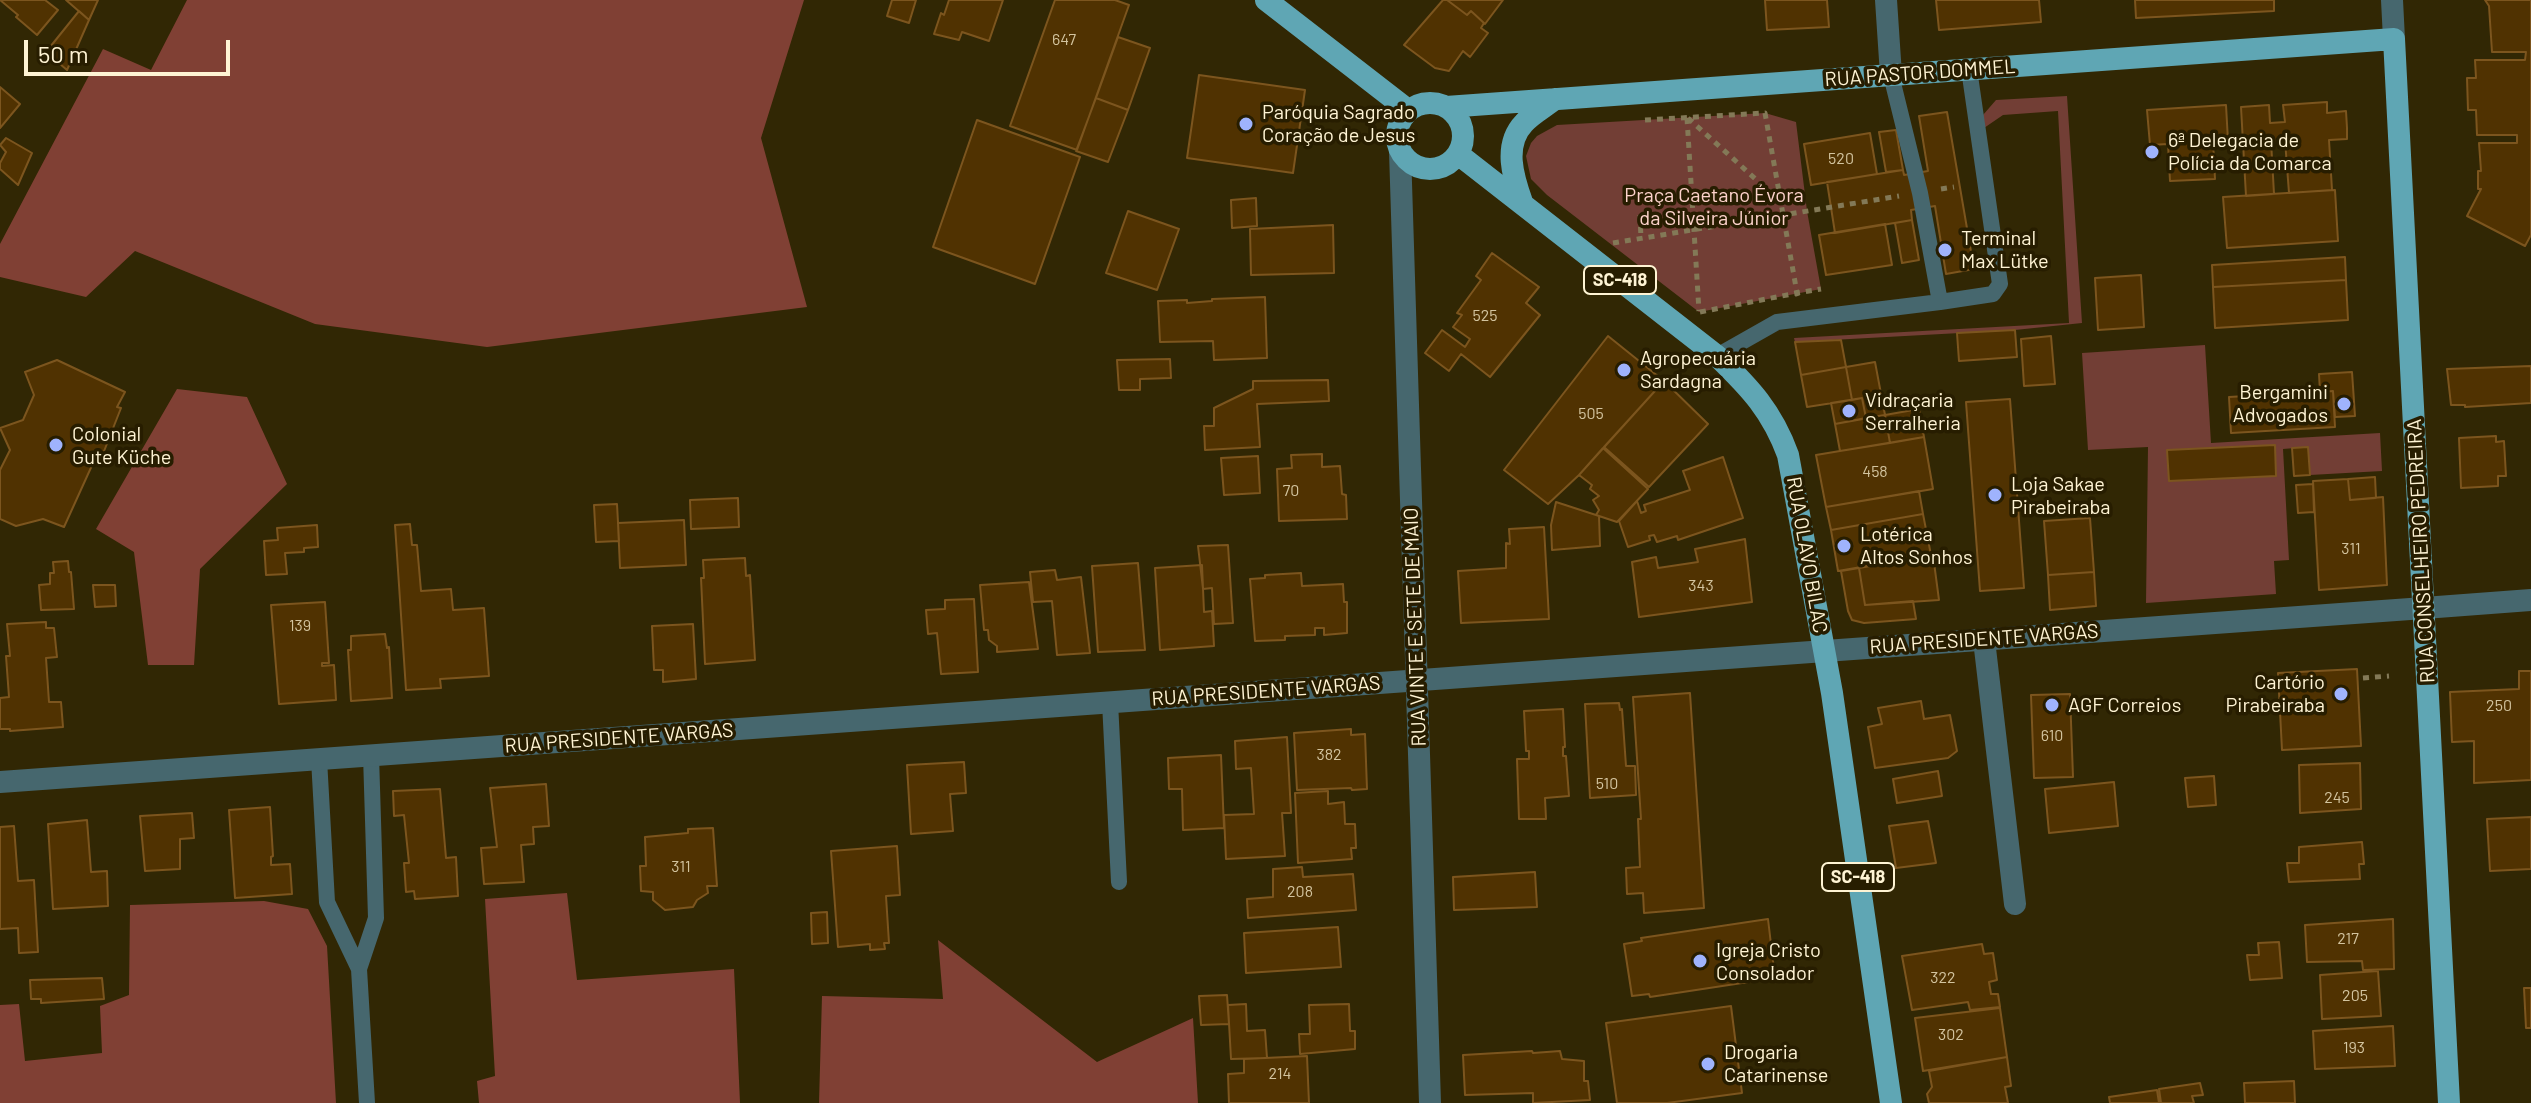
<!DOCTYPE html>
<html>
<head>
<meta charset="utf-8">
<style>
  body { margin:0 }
  #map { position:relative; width:2531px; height:1103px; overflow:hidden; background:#312704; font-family:Barlow,sans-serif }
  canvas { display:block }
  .scale { position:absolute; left:24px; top:40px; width:206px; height:36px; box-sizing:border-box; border:4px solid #fff4d4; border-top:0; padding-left:10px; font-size:24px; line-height:28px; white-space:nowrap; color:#fff4d4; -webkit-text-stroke:6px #271d00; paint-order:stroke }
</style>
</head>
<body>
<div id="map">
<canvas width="2531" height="1103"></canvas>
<div class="scale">50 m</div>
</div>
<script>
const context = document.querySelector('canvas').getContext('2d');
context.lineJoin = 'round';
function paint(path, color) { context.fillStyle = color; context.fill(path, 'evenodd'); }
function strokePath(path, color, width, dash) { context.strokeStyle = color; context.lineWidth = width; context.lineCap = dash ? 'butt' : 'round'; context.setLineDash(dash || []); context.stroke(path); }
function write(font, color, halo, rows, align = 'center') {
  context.font = font + ' Barlow,sans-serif'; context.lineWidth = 7; context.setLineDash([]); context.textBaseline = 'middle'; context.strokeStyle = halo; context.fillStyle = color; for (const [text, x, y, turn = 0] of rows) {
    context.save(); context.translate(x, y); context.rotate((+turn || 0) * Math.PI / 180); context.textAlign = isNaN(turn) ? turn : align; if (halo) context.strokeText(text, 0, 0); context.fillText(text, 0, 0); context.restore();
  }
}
paint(new Path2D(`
  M2067,96l15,227 -67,7 -220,12 -1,-4 275,-15 -11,-212 -55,4 -19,13 -1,-13 13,-15z
  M1765,113l31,9 11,89 14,78 -122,23 -152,-117 -16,-16 -5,-23 5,-13 6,-7 20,-11z
  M2205,345l6,98 169,-10 2,38 -72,4 -2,-28 -25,2 6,111 -15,1 2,33 -130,9 2,-156 -60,3 -6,-97z`), '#723e35');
paint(new Path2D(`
  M187,0h617l-43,138 46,169 -320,40 -172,-23 -180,-73 -49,46 -86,-20v-33l103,-195 48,21z
  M177,389l70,8 40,87 -87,85 -6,96h-46l-14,-113 -38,-23z
  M567,893l10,87 157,-11 6,134h-261l-2,-22 18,-5 -10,-177z
  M264,901l44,8 19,37 9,157h-336v-98l19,-1 6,57 77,-8 -2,-47 29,-11 1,-90z
  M938,940l159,122 96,-44 5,85h-379l3,-107 121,3z`), '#804034');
const building = new Path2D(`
  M0,0h45l13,10 -21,25 -21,-18 2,-2z
  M66,0h32l-9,20z
  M892,0h24l-7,23 -22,-7z
  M949,0h54l-14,41 -27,-9 -3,8 -25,-6 7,-21 3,2z
  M1055,0h60l14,5 -52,145 -67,-24z
  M1443,0h4l20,15 4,-4 13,12 -3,5 7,5 -18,24 -7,-6 -14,20 -14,-3 -31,-23z
  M1447,0h56l-18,24 -14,-13 -4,4z
  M1765,0h62l2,27 -62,3z
  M1936,0h103l2,22 -102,8z
  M2135,0h139v11l-138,7z
  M2485,0h46v235l-6,11 -58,-30 14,-27h-3v-18h3l-2,-28h38v-8h-40l-1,-25h-8l-1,-32h9l-1,-18h50l1,-8h-34l-3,-46z
  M79,11l10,9 -22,50 -21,-18z
  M1118,37l32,11 -22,62 -32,-12z
  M1199,75l106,15 -12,83 -106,-15z
  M0,87l20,17 -20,24z
  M1096,98l32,12 -20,52 -32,-11z
  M2327,102v11l19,-2 1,17v11l-18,1 3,50 -43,3 -4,-53 -14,1 3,53 -28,2 -5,-89 28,-2 1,18 15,-1 -2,-17z
  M2226,105l2,36 -15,1 2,37 -45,2 -2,-37 -18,1 -3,-35z
  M1947,112l27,157 -28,5 -11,-68 -24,4 1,10 -77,13 -8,-51 76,-12 1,5 24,-4 -9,-55z
  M977,120l103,37 -45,127 -102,-37z
  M1896,130l7,40 -17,2 -7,-40z
  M1870,133l7,41 -66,11 -7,-41z
  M6,138l26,15 -14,32 -18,-16v-6l6,-11 -6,-7z
  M2335,190l3,51 -111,7 -4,-51z
  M1256,198l1,28 -25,2 -1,-28z
  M1128,211l51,18 -22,61 -51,-17z
  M1912,220l7,40 -17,3 -7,-40z
  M1885,224l7,41 -66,10 -7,-40z
  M1333,225l1,48 -83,2 -1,-46z
  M1492,253l47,34 -13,16 14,12 -50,62 -29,-23 -12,17 -24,-18 17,-23 23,17 5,-8 -17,-12 9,-12 -5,-2 24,-33 -5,-4z
  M2345,257l1,23 -133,7 -1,-22z
  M2141,275l3,52 -46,3 -3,-52z
  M2346,280l2,40 -133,8 -2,-41z
  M1265,297l2,61 -53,2 -1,-19 -53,1 -2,-41 29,-1v3l25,-2v-2z
  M2015,330l2,27 -58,4 -2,-28z
  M1608,336l56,45 -85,94 -31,29 -44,-34z
  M2051,336l4,48 -31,2 -3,-47z
  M1841,340l5,27 -45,8 -6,-33z
  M1170,359l1,19 -31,1v11h-21l-2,-30z
  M57,360l68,32 -8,15 4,1 -22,56 -5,-3 -30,66 -21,-8 -27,7 -16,-7v-49l10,-20 -10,-22 23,-8 11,-25 -9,-23z
  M1875,362l10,53 -19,3 -4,-20 -10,2 -6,-33z
  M2531,366v37l-66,4v-2h-14l-4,-36z
  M1846,367l6,33 -45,7 -6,-32z
  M2352,372l3,44 -20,1 -2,-26 -13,1 -1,-18z
  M1328,380l1,21 -72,3 3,43 -55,3 -1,-24h10v-18l39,-19v-8z
  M1664,381l44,43 -59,63 -45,-40z
  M2333,391l2,36 -104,6 -2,-36z
  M1862,398l4,20 -31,6 -4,-21z
  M2010,399l14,189 -44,3 -14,-189z
  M1919,409l5,28 -34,6 -5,-28z
  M1885,415l5,28 -50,8 -5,-27z
  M2496,436v6l8,-1 2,35h-8v10l-37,2 -2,-50z
  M1924,437l9,52 -107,18 -10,-52z
  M2275,445l1,31 -107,5 -2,-31z
  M2308,447l2,28 -16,1 -2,-28z
  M1603,448l45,41 -31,33 -21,-7 3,-5 -6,-10 6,-4 -9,-7 2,-4 -13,-10z
  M1322,454v13l18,-1 2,28 4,1 1,24 -68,2 -2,-52 15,-1 -1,-13z
  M1258,456l2,37 -36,2 -3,-37z
  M1723,457l20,61 -65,22 -1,-4 -20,6 -3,-7 -5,1 1,4 -22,7 -9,-26 18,-20 4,12 5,-2 -2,-6 46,-15 -7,-19z
  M2375,477l1,21 -26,2 -2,-21z
  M2348,479l2,21 33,-3 4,88 -68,5 -6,-109z
  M2313,484l1,28 -16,1 -2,-28z
  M1919,491l4,23 -92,16 -5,-23z
  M738,498l1,29 -48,2 -1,-29z
  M1556,502l43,14 1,30 -48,4 -1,-25z
  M617,504l2,37 -23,1 -2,-37z
  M1923,514l8,41 -93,16 -7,-41z
  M2090,518l4,54 -46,3 -4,-54z
  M684,520l2,45 -66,3 -2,-45z
  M410,524l2,21h5l4,46 30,-2 2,21 31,-2 5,68 -49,3 1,9 -35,2 -11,-165z
  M317,525l1,22 -14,1v4l-19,1 2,21 -21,1 -2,-34 14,-1 -1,-12z
  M1544,527l5,92 -88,4 -3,-52 48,-3v-25l4,1 -1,-15z
  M1745,539l7,63 -113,15 -7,-55 24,-5 2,11 40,-6 -3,-13z
  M1228,545l5,78 -19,1 -2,-36 -9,1 -5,-43z
  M1931,555h2l6,45 -74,5 -6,-37z
  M745,558l1,18 4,-1 5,85 -50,4 -4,-86h3l-1,-18z
  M68,561l1,11h2l3,37 -33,1 -2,-25 11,-1v-11h4l-1,-11z
  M1138,563l7,87 -47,2 -6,-86z
  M1202,565l2,47 8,-1 2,35 -54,4 -5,-82z
  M1859,568l6,37 48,-4 3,18 -52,4 -12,-3 -4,-9 -7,-40z
  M1055,570l2,10 24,-3 9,76 -33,2 -5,-54 -19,1 -3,-30z
  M2094,572l2,34 -46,4 -2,-35z
  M1301,573l1,13 41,-2 1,18h3v31l-23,2v-7h-9v7l-30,1v4l-30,1 -5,-62 15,-1v-3z
  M1029,582l9,67 -41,3v-6l-8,-6 -1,-10h-4l-4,-45z
  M93,585h22l1,21 -21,1z
  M974,599l4,73 -37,2 -4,-41 -9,1 -2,-24 19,-1v-9z
  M325,602l4,61h-7v3l12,-1 2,35 -57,4 -8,-99z
  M46,622v6h8l3,29 -11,1 3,44h12l2,25 -53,4v-2h-10v-31l9,-1 -3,-41h4l-3,-32z
  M693,624l3,55 -33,3v-12h-9l-2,-44z
  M385,634l2,14 2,-1 3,51 -41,3 -3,-51h3v-14z
  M2357,669l4,77 -79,4 -4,-77z
  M2519,671h12v109l-57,3v-42l-22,1 -2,-50 69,-3z
  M1690,693l14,215 -60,5 -1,-20 -16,1 -1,-26 14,-1 -2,-48h3l-8,-122z
  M2070,694l3,83 -39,1 -3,-83z
  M1921,701l3,18 26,-4 7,36 -9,7 -73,10 -7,-41 14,-3 -4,-16z
  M1619,703l1,7 2,-1 4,57h9l1,29 -46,3 -5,-94z
  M1563,709l2,38h-2v9h3l3,40 -24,2 1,21h-27l-2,-60h12v-8h-3l-2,-40z
  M1351,729v6l14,-1 2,55 -15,1 -1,-2 -54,2 -3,-57z
  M1287,737l4,76h-9l3,43 -59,3 -2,-44 30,-1 -3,-46 -15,1 -1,-28z
  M1221,755l3,73 -41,2 -1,-41h-13l-1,-31z
  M964,762l2,31 -16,1 3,37 -42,3 -4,-69z
  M2360,763l1,46 -61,4 -1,-48z
  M1938,771l4,25 -45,7 -4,-24z
  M2214,776l2,29 -28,2 -3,-29z
  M2114,782l4,44 -69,7 -4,-44z
  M546,784l3,42 -16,1 1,17 -13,1 3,37 -40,2 -3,-36 16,-1 -7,-59z
  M440,789l6,69 10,-1 2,39 -43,3 -1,-8 -8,1 -2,-29h5l-5,-48 -10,1 -1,-25z
  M1328,791v13l16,-2 1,22h10l1,24h-5l1,11 -54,4 -3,-70z
  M270,807l3,49 -2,1v8l19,-1 2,30 -57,4 -6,-88z
  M192,813l2,25 -14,1v30l-35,2 -5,-55z
  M2531,817v52l-41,2 -3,-52z
  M87,820l4,52 16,-1 1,35 -55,3 -5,-85z
  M1928,821l8,42 -40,5 -7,-42z
  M14,826l4,55 16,-1 4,72 -19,1 -1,-25 -18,1v-102z
  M713,828l4,58h-10l1,7 -11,7 -4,7 -28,3 -12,-10v-8l-12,-1 -1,-25h6l-1,-29 43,-4v-4z
  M2362,842l2,22h-5l1,15 -71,3 -2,-19h12v-16z
  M897,846l3,49 -14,1 3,47h-5l1,6 -15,1v-6l-32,3 -7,-96z
  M1302,867l1,10 50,-3 3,36 -108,8 -1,-19 26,-2v-28z
  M1535,872l2,35 -83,3 -1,-33z
  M827,912l1,31 -16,1 -1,-31z
  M1768,919l7,59 -125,19 -1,-3 -17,2 -8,-52 18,-3 -1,-3z
  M2393,919l1,50 -31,1 -1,-9 -55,1 -2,-37z
  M1338,927l3,40 -95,6 -2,-40z
  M2279,942l3,36 -32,2 -3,-25h12l-1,-12z
  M1982,944l2,10 9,-1 4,27 -8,2 2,12h7l2,13 -30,3 -2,-8 -56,8 -10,-54z
  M2378,971l3,45 -59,3 -2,-44z
  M102,978l2,21 -63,4v-4h-10l-1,-19z
  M2524,988h7v40h-5z
  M1227,995l2,29 -28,1 -2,-29z
  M1246,1004l1,27 18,-1 2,28 -36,1 -3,-54z
  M1349,1004l1,27h5v18l-55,5 -1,-20h11l-1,-29z
  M1731,1006l11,87 -75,10h-50l-11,-80z
  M2000,1008l7,49 -84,14 -8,-53z
  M2393,1026l2,40 -80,3 -2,-38z
  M1532,1051l1,2 27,-2 2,8 22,2v20h4l2,19 -57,3v-10l-68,2 -2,-40z
  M1307,1056l2,47h-80l-1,-29 16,-1v-14z
  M2007,1057l4,29 -6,1 3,16h-79l-2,-9 5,-7 -3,-16z
  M2294,1081l1,22h-50l-1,-20z
  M2200,1083l3,12 -11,1 2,7h-33l-2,-14z
  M2157,1090l2,13h-49l-1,-6z`);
paint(building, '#503201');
strokePath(building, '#7c551e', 2);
strokePath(new Path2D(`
  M1687,118l12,193
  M1688,118l93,84
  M1645,120l120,-7 32,180 24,-4
  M1941,189l13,-2
  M1640,215l1,24
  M1613,243l286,-47
  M1700,312l97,-19 2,7
  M2363,678l26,-2`), '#837957', 5, [6, 6]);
strokePath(new Path2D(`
  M1940,302l53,-8 7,-10 -31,-215
  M1717,356l60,-34 163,-20 -20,-109 -29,-118
  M1110,702l9,180
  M319,759l8,143 32,67
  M367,1103l-8,-134 17,-51 -5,-163`), '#46676e', 16);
strokePath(new Path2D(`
  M1886,0l5,75
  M1400,151l30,952
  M2424,608l107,-8
  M1984,640l31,264`), '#46676e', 22);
strokePath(new Path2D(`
  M2392,0l2,39
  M0,782l2424,-174`), '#46676e', 22);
strokePath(new Path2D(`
  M1266,0l142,110
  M1397 136a33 33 0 1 1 66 0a33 33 0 1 1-66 0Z
  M1446,107l948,-68 55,1064
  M1458,154l259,202c33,32 55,55 71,99l44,238 59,410
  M1522,202c-9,-25 -19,-57 2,-79 8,-9 21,-16 31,-24`), '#5fa6b4', 22);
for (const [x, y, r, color] of [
  [1246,124,8,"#9fb3fd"],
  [2152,152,8,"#9fb3fd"],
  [1945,250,8,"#9fb3fd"],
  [1624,370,8,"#9fb3fd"],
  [2344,404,8,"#9fb3fd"],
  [1849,411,8,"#9fb3fd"],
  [56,445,8,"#9fb3fd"],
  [1995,495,8,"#9fb3fd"],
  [1844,546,8,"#9fb3fd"],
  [2341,694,8,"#9fb3fd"],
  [2052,705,8,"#9fb3fd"],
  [1700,961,8,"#9fb3fd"],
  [1708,1064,8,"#9fb3fd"]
]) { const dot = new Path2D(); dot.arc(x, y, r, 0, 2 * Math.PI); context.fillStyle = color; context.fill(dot); strokePath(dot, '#271d00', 3); }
write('16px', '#d3c49f', null, [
  ["647",1064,40],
  ["520",1841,159],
  ["525",1485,316],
  ["505",1591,414],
  ["458",1875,472],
  ["70",1291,491],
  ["311",2351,549],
  ["343",1701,586],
  ["139",300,626],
  ["250",2499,706],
  ["610",2052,736],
  ["382",1329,755],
  ["510",1607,784],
  ["245",2337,798],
  ["311",681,867],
  ["208",1300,892],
  ["217",2348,939],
  ["322",1943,978],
  ["205",2355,996],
  ["302",1951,1035],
  ["193",2354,1048],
  ["214",1280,1074]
]);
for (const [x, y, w] of [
  [1620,280,72],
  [1858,877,72]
]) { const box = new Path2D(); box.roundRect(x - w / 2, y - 14, w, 28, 6); context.fillStyle = '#271d00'; context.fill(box); strokePath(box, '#fff4d4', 2); }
write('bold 18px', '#fff4d4', null, [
  ["SC-418",1620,280],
  ["SC-418",1858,877]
]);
write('20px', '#fff4d4', '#271d00', [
  ["RUA PASTOR DOMMEL",1920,73,-4],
  ["RUA CONSELHEIRO PEDREIRA",2421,551,-93],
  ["RUA OLAVO BILAC",1807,555,80],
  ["RUA VINTE E SETE DE MAIO",1415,627,-92],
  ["RUA PRESIDENTE VARGAS",1984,639,-4],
  ["RUA PRESIDENTE VARGAS",1266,691,-4],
  ["RUA PRESIDENTE VARGAS",619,738,-4]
]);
write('20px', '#fff4d4', '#271d00', [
  ["Paróquia Sagrado",1262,112],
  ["Coração de Jesus",1262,135],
  ["6ª Delegacia de",2168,140],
  ["Polícia da Comarca",2168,163],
  ["Terminal",1961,238],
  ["Max Lütke",1961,261],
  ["Agropecuária",1640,358],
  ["Sardagna",1640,381],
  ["Bergamini",2328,392,"right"],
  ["Advogados",2328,415,"right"],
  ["Vidraçaria",1865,400],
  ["Serralheria",1865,423],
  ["Colonial",72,434],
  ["Gute Küche",72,457],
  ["Loja Sakae",2011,484],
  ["Pirabeiraba",2011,507],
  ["Lotérica",1860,534],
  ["Altos Sonhos",1860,557],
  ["Cartório",2325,682,"right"],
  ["Pirabeiraba",2325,705,"right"],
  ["AGF Correios",2068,705],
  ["Igreja Cristo",1716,950],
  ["Consolador",1716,973],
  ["Drogaria",1724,1052],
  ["Catarinense",1724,1075]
], 'left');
write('20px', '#fdd3cb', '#271d00', [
  ["Praça Caetano Évora",1714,195],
  ["da Silveira Júnior",1714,218]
]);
</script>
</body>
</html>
